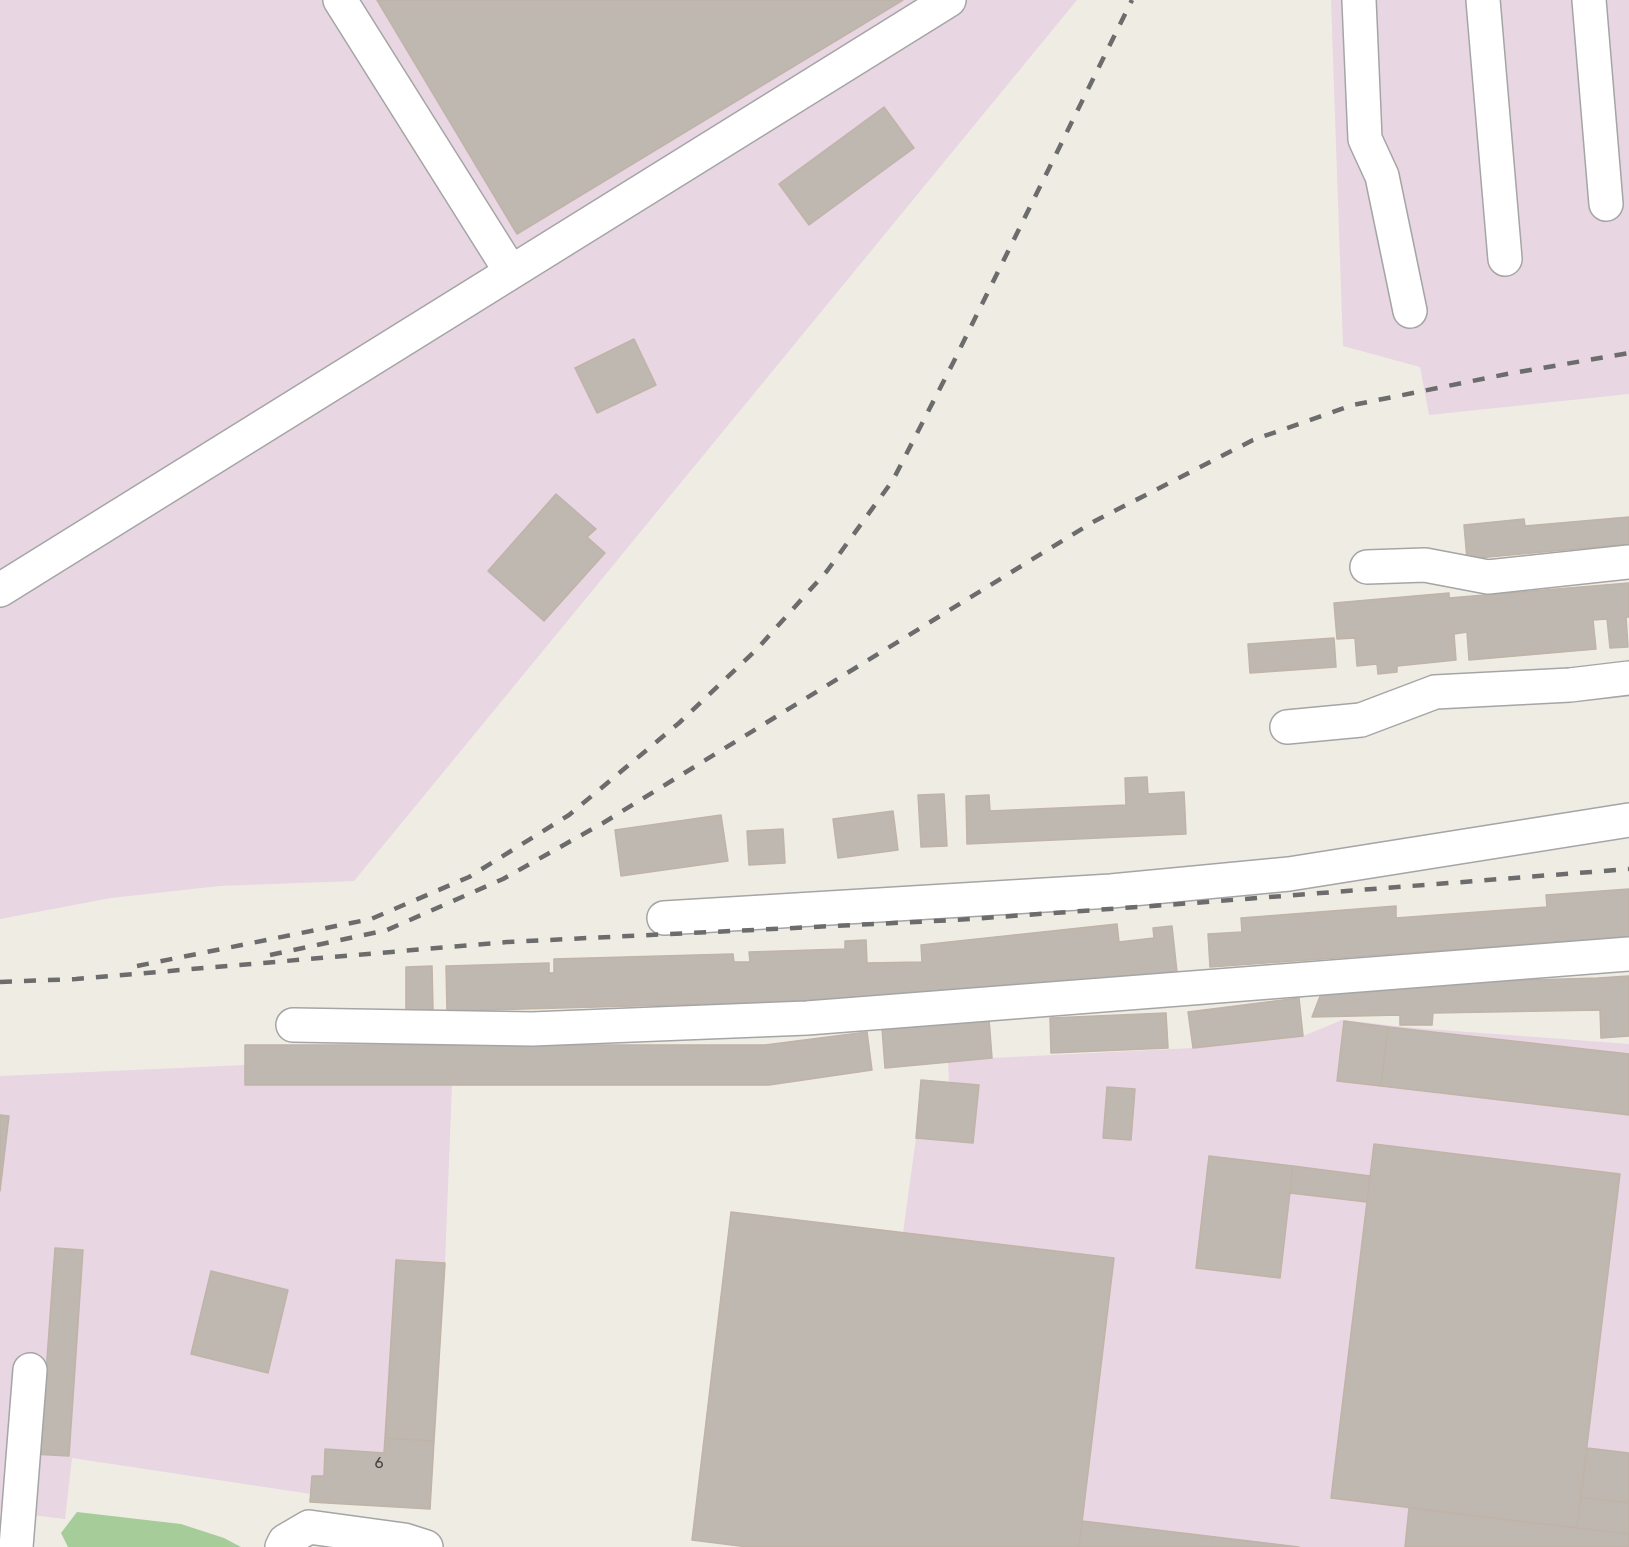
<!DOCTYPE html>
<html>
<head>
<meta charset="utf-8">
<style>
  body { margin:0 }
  canvas { display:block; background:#efece4 }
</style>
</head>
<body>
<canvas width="1629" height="1547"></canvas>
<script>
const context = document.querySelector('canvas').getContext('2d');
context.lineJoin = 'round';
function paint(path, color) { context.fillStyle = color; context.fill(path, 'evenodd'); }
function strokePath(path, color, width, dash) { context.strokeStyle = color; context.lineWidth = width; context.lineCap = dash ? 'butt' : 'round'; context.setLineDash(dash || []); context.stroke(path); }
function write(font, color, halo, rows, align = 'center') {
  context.font = font + ' Rubik,sans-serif'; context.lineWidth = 6; context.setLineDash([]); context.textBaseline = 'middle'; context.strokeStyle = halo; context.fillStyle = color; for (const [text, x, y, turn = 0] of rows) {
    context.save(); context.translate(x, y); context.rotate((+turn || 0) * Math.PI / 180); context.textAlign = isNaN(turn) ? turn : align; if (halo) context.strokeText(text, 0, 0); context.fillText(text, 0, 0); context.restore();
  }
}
paint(new Path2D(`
  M0,0h1077l-723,881 -135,5 -108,12 -111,21z
  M1331,0h298v394l-200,21 -9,-48 -77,-21z
  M1342,1020l73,8 214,16v503h-881l-56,-7 39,-328 172,21 13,-95 5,-58 28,2 -1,-20 44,-4 201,-10 110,-12z
  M245,1065v20h207l-7,178 -15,246 -120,-7 1,-8 -239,-36 -7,61 -65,-8v-435z`), '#e8d6e3');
paint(new Path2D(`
  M77,1512l104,12 43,14 17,9h-173l-7,-14z`), '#a6cd99');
const building = new Path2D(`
  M377,0h526l-386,234z
  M884,107l30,41 -105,77 -30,-41z
  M634,339l22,46 -59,28 -22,-45z
  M556,494l40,35 -9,8 18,16 -61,68 -56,-50z
  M1629,517v27l-162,15 -3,-34 60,-6 1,7z
  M1629,583v34h-3l2,30 -18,1 -3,-29 -14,1 3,29 -127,11 -2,-28 -13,2 2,26 -59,6v6l-19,2 -1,-10 -20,2 -2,-28 -18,1 -3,-36 115,-10v5z
  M1334,638l2,29 -86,6 -2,-29z
  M1147,777l1,17 36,-2 2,42 -219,10 -1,-48 23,-1 1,16 136,-6 -1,-27z
  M944,794l3,52 -26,1 -3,-52z
  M893,811l5,39 -60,8 -5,-39z
  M721,815l7,46 -107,15 -6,-46z
  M783,829l2,34 -36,2 -2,-34z
  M1629,889v48l-419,30 -2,-33 34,-2 -1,-14 155,-12v12l151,-11 -1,-12z
  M1117,924l2,18 35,-4 -1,-10 19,-2 5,46 -245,26 -485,13 -1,-45 103,-3v10h5v-14l179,-5 1,8h16l-1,-10 96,-3v-8l21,-1 1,23 55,-1 -1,-17z
  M432,966l1,44h-27v-43z
  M1629,976v60l-28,2 -1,-28 -167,3 -1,12h-32v-10l-88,2 12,-31 274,-8z
  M1299,998l4,38 -110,12 -5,-36z
  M1166,1013l2,35 -117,5 -1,-35z
  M989,1019l3,39 -107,10 -3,-40z
  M1344,1021l44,6 -7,59 -44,-5z
  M1388,1027l241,27v61l-248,-29z
  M867,1032l5,38 -103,15h-524v-40h520z
  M921,1080l58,5 -6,58 -57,-5z
  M1107,1087l28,2 -4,51 -28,-2z
  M0,1115l9,1 -9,75z
  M1374,1144l246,30 -43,354 -246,-30z
  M1209,1156l84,10 -13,112 -84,-10z
  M1293,1166l77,10 -3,26 -77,-9z
  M731,1212l383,46 -35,289h-331l-56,-7z
  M55,1248l28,2 -14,206 -37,-2 14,-81z
  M396,1260l49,3 -11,178 -49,-3z
  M211,1271l77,19 -20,83 -77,-19z
  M385,1438l49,3 -4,68 -120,-7 2,-26h12l1,-27 59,4z
  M1587,1448l42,5v50l-48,-6z
  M1581,1497l48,6v31l-52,-6z
  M1409,1508l220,26v13h-224z
  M1082,1521l217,26h-220z`);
paint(building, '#bfb8b0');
strokePath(building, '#c0b3a7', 1.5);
const minor = new Path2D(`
  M340,0l171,272
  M1359,0l6,139 17,37 28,135
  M1483,0l22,259
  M1589,0l17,204
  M1367,567l58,-2 63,12 141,-15
  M0,590l949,-590
  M1287,727l74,-7 74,-28 135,-7 59,-7
  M664,918l447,-27 178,-17 340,-54
  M293,1025l239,4 275,-11 822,-64
  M16,1547l14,-177
  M282,1547l3,-6 24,-14 95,13 22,7`);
strokePath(minor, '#a5a5a5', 36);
strokePath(minor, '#fff', 33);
strokePath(new Path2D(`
  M270,955l117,-25 116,-51 100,-56 490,-301 160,-82 100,-35 154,-31 122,-21
  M137,966l234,-47 98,-42 100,-62 110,-92 78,-74 70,-78 66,-91 60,-117 179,-363
  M0,982l76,-3 431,-37 449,-22 237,-17 436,-34`), '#6c6c6c', 4.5, [12, 12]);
write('15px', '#464442', null, [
  ["6",379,1464]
]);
</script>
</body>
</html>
